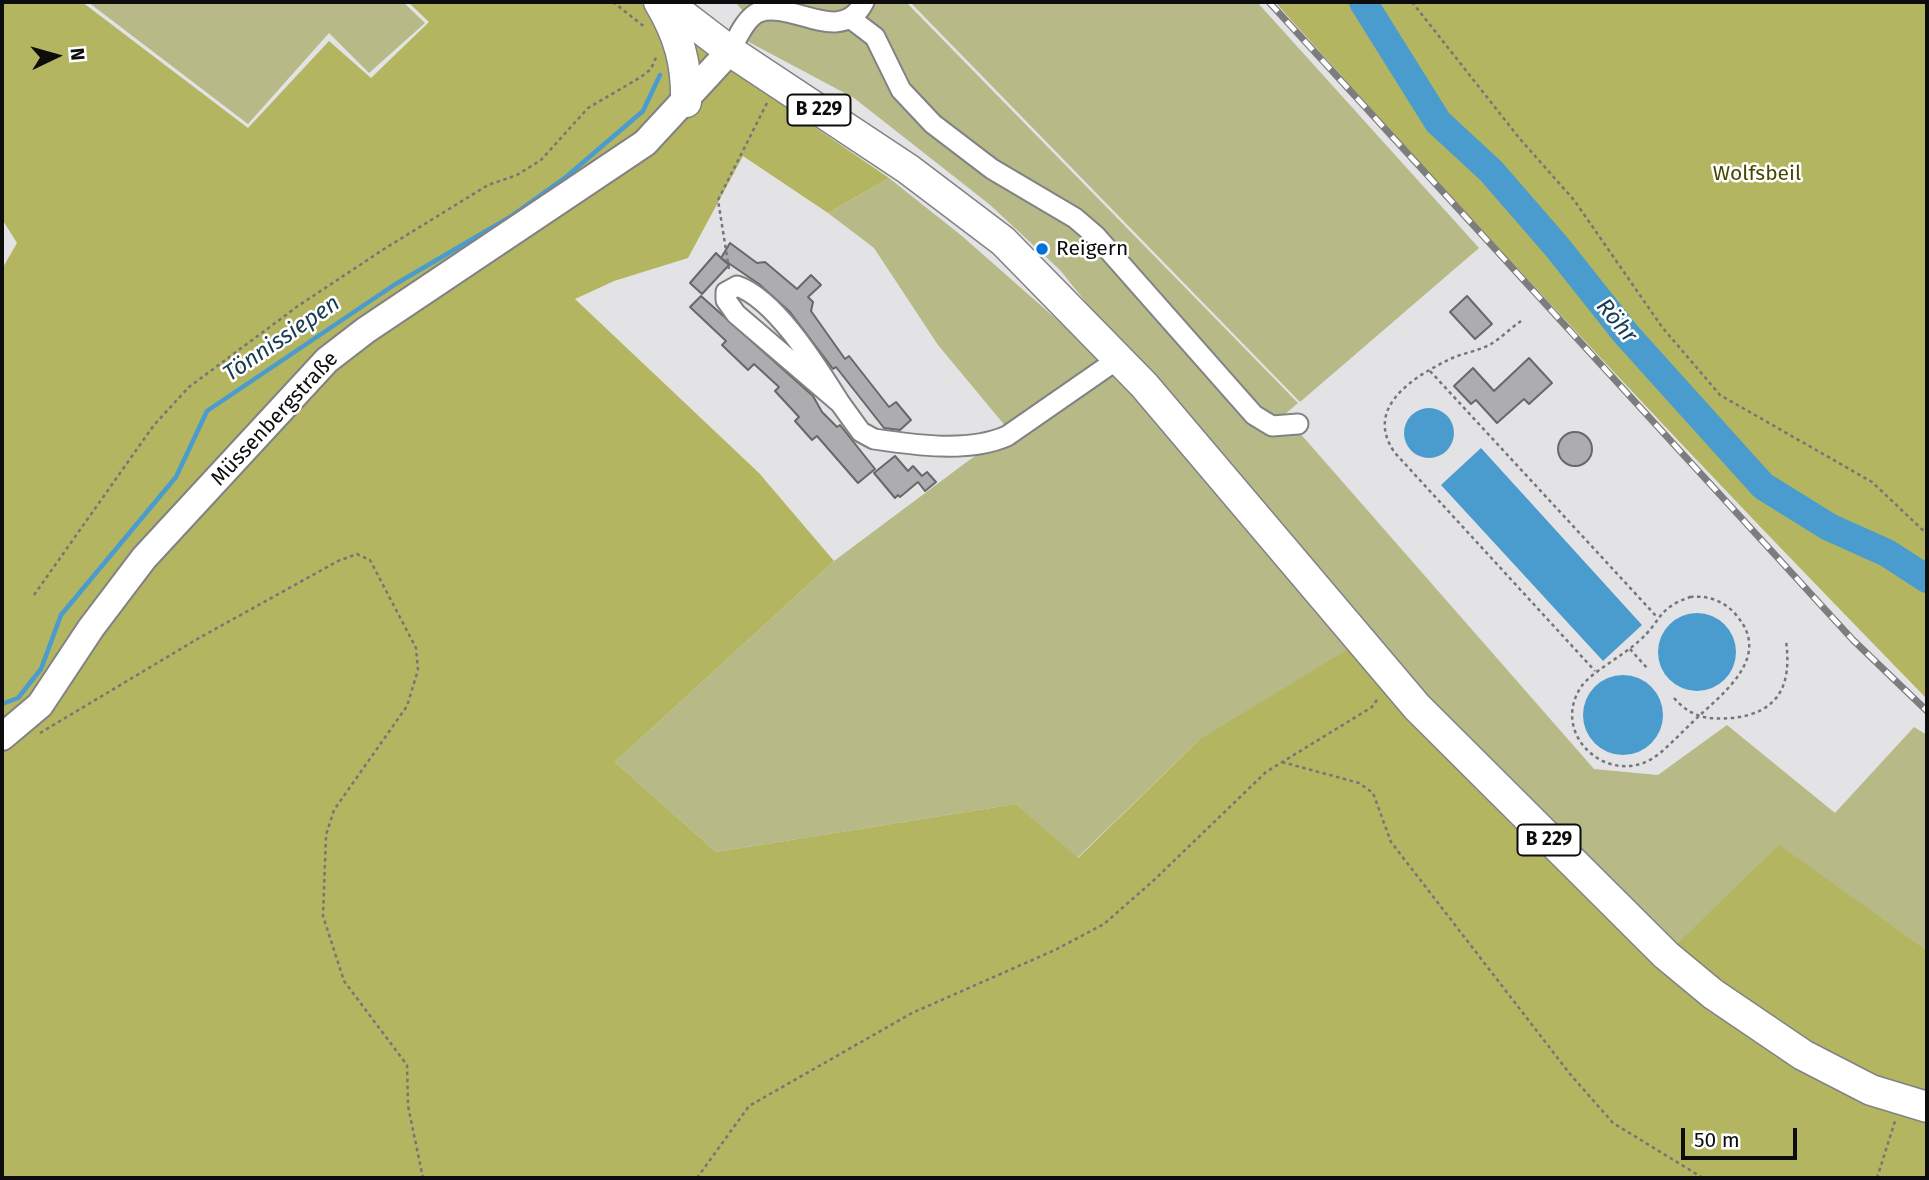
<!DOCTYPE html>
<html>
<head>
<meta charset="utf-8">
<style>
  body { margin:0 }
  #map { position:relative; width:1929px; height:1180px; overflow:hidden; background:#e3e2e5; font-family:"Fira Sans",sans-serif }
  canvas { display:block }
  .frame { position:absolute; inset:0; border:4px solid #0d0d0e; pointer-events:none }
  .north { position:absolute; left:21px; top:21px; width:70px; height:70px; -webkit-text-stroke:5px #fff; paint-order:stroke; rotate:85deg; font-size:19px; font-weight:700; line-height:28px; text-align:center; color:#0d0d0e }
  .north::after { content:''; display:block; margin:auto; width:24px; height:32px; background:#0d0d0e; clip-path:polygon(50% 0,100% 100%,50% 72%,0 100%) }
  .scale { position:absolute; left:1681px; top:1128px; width:116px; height:32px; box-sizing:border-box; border:4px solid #0d0d0e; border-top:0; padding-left:9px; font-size:21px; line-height:24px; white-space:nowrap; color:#0d0d0e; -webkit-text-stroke:5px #fff; paint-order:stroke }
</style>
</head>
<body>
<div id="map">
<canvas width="1929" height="1180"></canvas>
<div class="frame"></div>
<div class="north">N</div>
<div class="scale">50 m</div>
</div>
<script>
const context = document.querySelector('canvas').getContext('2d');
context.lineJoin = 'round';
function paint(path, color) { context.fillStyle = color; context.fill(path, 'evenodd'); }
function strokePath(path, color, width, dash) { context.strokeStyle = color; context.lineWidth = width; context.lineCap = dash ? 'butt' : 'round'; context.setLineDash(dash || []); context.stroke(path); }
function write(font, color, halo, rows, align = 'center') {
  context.font = font + ' "Fira Sans",sans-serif'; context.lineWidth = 5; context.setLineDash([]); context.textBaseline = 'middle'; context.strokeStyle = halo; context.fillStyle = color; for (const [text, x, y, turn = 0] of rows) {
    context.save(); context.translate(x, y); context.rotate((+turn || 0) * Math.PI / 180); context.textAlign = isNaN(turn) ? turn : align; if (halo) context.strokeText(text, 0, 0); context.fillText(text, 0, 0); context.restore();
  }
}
paint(new Path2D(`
  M88,2h315l22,21 -56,50 -40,-40 -81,91z
  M735,2h171l392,401 -14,12 310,354 64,6 69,-50 108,88 79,-86 13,8v215l-148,-104 -107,102 -473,-208 -122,118 -61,-54 -300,48 -101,-90 219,-201 134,-100 144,-98 17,-7 -69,-86 -71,-66 -135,-106 -109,-58 -2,-29z
  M910,2h347l222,246 -179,154z
  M889,178l73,58 143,126 -98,66 -69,-83 -64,-97 -46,-35z`), '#b7b987');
paint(new Path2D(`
  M2,2h80l166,126 81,-87 42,37 58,-56 -21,-20h236l93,72 152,104 -61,35 -85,-57 -55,102 -74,23 -39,18 184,174 75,88 -219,201 101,90 300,-48 62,54 121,-118 169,-103 304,311 107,-103 148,105v228h-1925v-909l15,-26 -15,-24z
  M1275,2h652v697c-222,-227 -440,-460 -652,-697z`), '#b3b560');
paint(new Path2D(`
  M1404 433a25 25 0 1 1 50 0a25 25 0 1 1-50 0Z
  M1481,448l161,177 -39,36 -162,-176z
  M1658 652a39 39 0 1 1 78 0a39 39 0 1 1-78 0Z
  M1583 715a40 40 0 1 1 80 0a40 40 0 1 1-80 0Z`), '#499ccd');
strokePath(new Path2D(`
  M2,704l16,-6 23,-29 20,-54 115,-138 31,-66 187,-126 116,-68 56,-40 77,-66 17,-36`), '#499ccd', 4.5);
strokePath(new Path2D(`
  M1363,2l75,120 53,49 66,76 69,87 137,152 66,41 58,26 40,26`), '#499ccd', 28);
const building = new Path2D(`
  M730,243l27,20 8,-1 32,27 14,-14 10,10 -13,12 5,5 -2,9 34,48 4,-3 40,51 7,-5 15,18 -11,10 -16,-2 -48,-61 -3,2 -43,-57 -31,-28 -38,-26 8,7 -27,29 -12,-11 26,-30 5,5z
  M701,296l112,100 9,16 15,15 3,-2 35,44 -17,14 -41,-47 -5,4 -17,-19 4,-4 -24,-26 4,-4 -25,-23 -6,6 -26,-25 4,-4 -36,-34z
  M1467,296l25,28 -17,15 -25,-27z
  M1529,358l23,25 -23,21 -5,-5 -27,24 -21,-23 -5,4 -17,-18 19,-18 21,23z
  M1558 449a17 17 0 1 1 34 0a17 17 0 1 1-34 0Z
  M895,456l13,15 5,-5 9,10 5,-4 9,10 -11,9 -7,-9 -18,15 -2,-2 -3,3 -21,-25z`);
paint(building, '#adacae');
strokePath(building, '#696769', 2);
const minor = new Path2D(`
  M850,18l25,19 26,53 32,34 59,45 83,49 21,18 158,179 18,11 26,-2
  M730,51c7,-12 15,-33 29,-39 33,-12 82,35 105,-10
  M840,403c-21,-33 -64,-104 -103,-117l-11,6v8l10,14 104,89 21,29 13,7c40,6 95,14 133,-3l111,-77`);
const secondary = new Path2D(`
  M2,737l38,-32 51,-77 53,-70 183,-198 39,-30 279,-187 85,-92`);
const primary = new Path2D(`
  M659,2c20,33 28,62 27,100
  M666,2l64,49 178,118 95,72 141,144 273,322 249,248 47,39 90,61 68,35 56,17`);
strokePath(minor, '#828284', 23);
strokePath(secondary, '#828284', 30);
strokePath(primary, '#828284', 33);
strokePath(new Path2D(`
  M613,2l33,26
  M1412,2l108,137 54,61 88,127 58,68 152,87 55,52
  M729,269l-11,-69 49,-97
  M1521,321c-10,7 -20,17 -30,23 -12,7 -28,9 -41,15 -37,18 -87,49 -55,94l200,218
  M1430,371l227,246
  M34,595l120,-170 35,-38 109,-81 86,-57 104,-64 29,-10 24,-15 47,-52 53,-31 10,-8 6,-14
  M1690,597c18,-2 35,4 47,19 34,40 -11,75 -38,100 -13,12 -26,26 -39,37 -46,39 -112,-16 -79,-66 9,-14 43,-32 58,-46 23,-20 17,-32 51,-44z
  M1630,649l17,19
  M1674,698c17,19 32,22 58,20 47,-5 60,-33 54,-77
  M40,733l159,-95 139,-77 19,-7 13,6 46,88 2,22 -11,36 -73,104 -8,25 -3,81 21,65 63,84 1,41 15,72
  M1282,762l77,21 14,10 18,49 179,232 43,49 90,55
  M697,1178l52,-72 163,-93 143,-63 49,-26 49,-43 113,-109 106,-65 7,-10
  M1877,1178l18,-57`), '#767577', 2.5, [3.5, 3.5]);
strokePath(minor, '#fff', 19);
strokePath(secondary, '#fff', 26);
strokePath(primary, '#fff', 30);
const rail = new Path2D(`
  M1269,2l584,638 74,71`);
strokePath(rail, '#7d7c7e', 7);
strokePath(rail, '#fff', 4.5, [13]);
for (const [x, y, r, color] of [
  [1042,249,7,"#0073da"]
]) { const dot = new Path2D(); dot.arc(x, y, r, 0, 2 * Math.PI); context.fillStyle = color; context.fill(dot); strokePath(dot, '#fff', 2.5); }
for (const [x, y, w] of [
  [819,110,63],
  [1549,840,63]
]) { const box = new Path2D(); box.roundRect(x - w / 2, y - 15.5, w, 31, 5); context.fillStyle = '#fff'; context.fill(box); strokePath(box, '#0d0d0e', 2); }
write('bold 19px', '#0d0d0e', null, [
  ["B 229",819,110],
  ["B 229",1549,840]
]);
write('21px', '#464701', '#fff', [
  ["Wolfsbeil",1757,174]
]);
write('21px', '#0d0d0e', '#fff', [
  ["Reigern",1056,249]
], 'left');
write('21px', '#0d0d0e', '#fff', [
  ["Müssenbergstraße",275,419,-47]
]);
write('italic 23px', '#173b51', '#fff', [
  ["Röhr",1616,321,50],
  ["Tönnissiepen",282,339,-34]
]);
</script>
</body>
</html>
